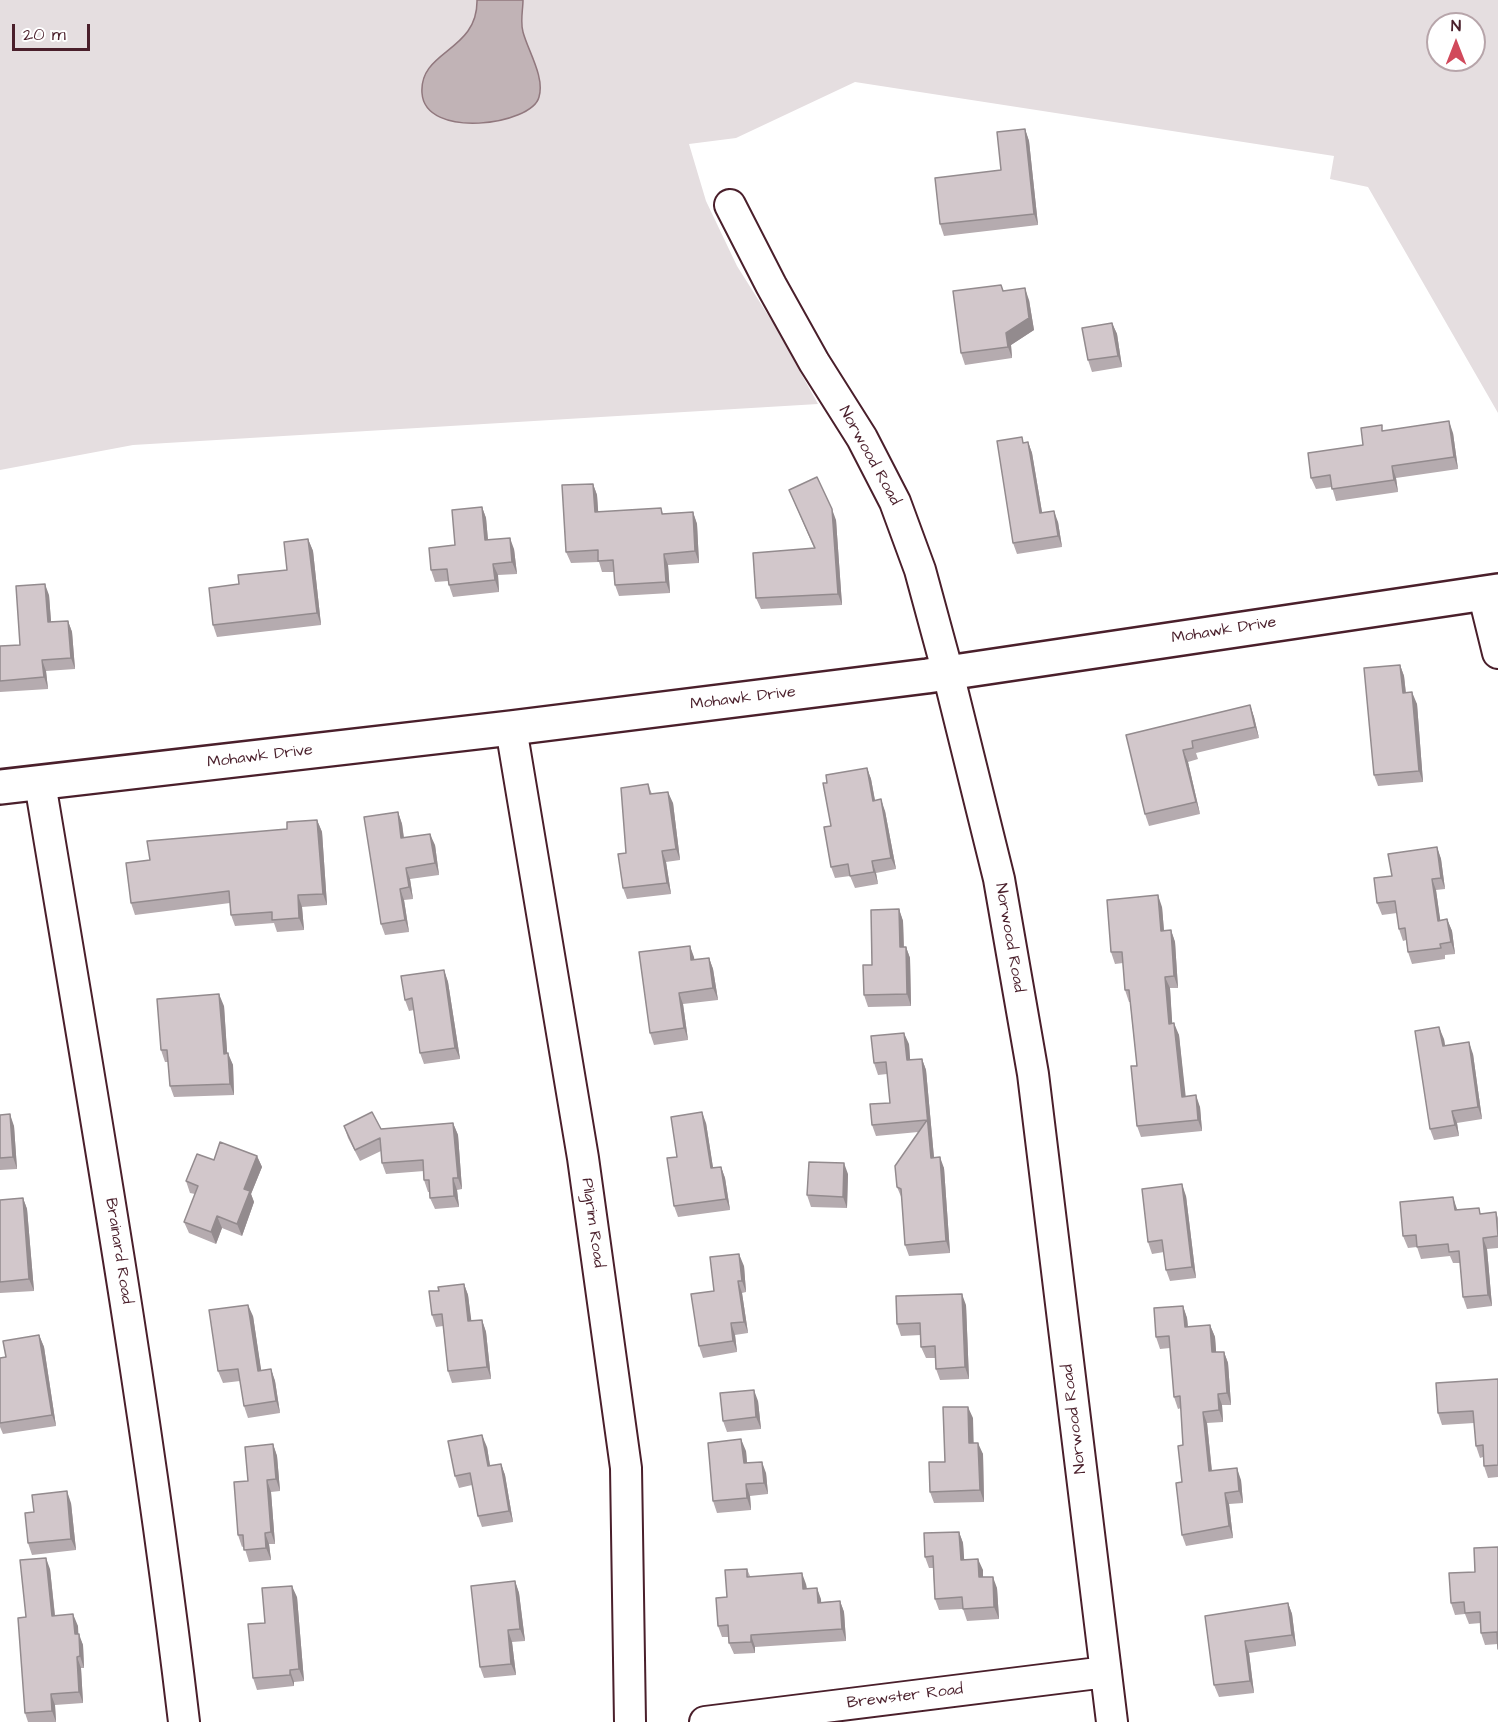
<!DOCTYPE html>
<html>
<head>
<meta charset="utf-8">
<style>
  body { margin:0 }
  #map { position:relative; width:1498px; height:1722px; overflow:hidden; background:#fff; font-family:"Architects Daughter",sans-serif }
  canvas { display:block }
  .north { position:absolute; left:1426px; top:12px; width:60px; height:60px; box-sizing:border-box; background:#fff; border:2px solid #b7a5aa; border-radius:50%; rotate:0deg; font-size:16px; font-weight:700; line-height:24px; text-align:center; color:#4a1f2b }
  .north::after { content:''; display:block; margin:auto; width:21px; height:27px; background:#d1495b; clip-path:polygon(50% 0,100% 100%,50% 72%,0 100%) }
  .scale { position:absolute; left:12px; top:24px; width:78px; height:27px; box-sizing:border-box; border:3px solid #4a1f2b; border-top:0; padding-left:8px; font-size:18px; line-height:21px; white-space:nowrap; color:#4a1f2b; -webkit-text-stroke:4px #fff; paint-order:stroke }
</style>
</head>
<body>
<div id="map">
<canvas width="1498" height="1722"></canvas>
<div class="north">N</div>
<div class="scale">20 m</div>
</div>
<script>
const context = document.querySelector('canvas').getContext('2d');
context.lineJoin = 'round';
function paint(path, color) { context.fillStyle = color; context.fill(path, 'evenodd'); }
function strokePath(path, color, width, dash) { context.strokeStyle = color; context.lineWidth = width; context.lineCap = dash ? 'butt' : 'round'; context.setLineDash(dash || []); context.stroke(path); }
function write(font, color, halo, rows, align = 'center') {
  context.font = font + ' "Architects Daughter",sans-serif'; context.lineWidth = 6; context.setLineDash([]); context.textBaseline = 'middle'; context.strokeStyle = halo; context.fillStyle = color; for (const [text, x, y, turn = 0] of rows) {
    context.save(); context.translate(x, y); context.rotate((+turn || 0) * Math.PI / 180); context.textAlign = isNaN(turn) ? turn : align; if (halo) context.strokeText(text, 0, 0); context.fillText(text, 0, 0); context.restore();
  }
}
paint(new Path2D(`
  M0,0h1498v413l-130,-226 -38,-8 4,-23 -479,-74 -119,56 -47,6 17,57 31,65 36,57 45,81 -685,41 -133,25zM1438,24h36v36h-36z`), '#e5dee0');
const water = new Path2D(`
  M477,0h46c0,10 -3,22 0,32 5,19 22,45 16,65 -7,28 -114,43 -117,-4 -3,-43 56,-41 55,-93z`);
paint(water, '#c1b3b6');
strokePath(water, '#91787e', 1.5);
const minor = new Path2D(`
  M730,205l41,80 43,77 48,76 33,64 25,68 28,103 51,206 34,195 79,648
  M1483,592l15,61
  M511,728l72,430 43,310 4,254
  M40,783c52,312 107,624 144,939
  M705,1722l401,-50`);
const tertiary = new Path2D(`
  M0,787l511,-59 416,-52 571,-85`);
strokePath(minor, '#4a1f2b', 34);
strokePath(tertiary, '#4a1f2b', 38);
strokePath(minor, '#fff', 30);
strokePath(tertiary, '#fff', 33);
paint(new Path2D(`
  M1025,129l4,12 9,84 -94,11 -4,-12 61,-54z
  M1004,291l25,9 5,30 -23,15 1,13 -47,7 -4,-12z
  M1112,323l5,11 5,33 -30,5 -4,-12z
  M1384,431l69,2 5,36 -62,9 2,14 -62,9 -4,-14 -16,2 -5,-11 52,-33z
  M1028,442l4,11 10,59 16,10 4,25 -45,7 -4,-11 11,-100z
  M593,484l4,11 1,17 63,-4 2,6 30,-2 4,12 2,39 -31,2 2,28 -51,3 -4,-11 -1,-13h-12l-3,-10 -28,1 -5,-11z
  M789,490l47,30 6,85 -81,4 -5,-11 58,-50z
  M482,507l4,11 2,22 26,9 3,25 -19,1 1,17 -46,5 -4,-12 -1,-4 -13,1 -4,-12 24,-25z
  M308,539l5,12 8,74 -104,12 -4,-12 26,-41 48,-14z
  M49,595l2,27 17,-1 4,11 3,37 -29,2 2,18 -48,3v-46l20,-1z
  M1400,665l4,11 2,17 11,11 6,78 -45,4 -4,-11z
  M1250,705l4,12 5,21 -63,15 2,6 -10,3 12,52 -51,12 -4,-12 -19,-79z
  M867,768l4,11 4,21 10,11 11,58 -20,4 2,11 -23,4 -5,-12 -15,2 -4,-11v-41l-4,-43z
  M648,784l4,10 21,9 7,57 -14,2 5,32 -44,5 -4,-11 3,-35z
  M398,812l4,12 2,13 31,8 4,30 -29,4 3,20 -9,1 5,32 -24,3 -4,-11z
  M317,820l5,12 5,73 -25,2 2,23 -27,2 -3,-9 -39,3 -4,-11 -1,-12 -95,12 -4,-12 19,-43 137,-31z
  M1437,847l4,12 4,30 -9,1 4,30 7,-1 5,12 3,23 -10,1v4l-33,5 -4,-12 -2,-12 -3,1 -4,-12 -2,-16 -15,2 -5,-12 15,-27z
  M1162,907l2,24 7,-1 4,12 3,46h-8l2,36 7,11 6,61 15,11 2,24 -61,6 -4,-11v-60l-7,-64h-1l-4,-12 -2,-27 -8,1 -4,-12z
  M899,909l4,12 1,26h2l4,11 1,48 -43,1 -4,-12 8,-30z
  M690,946l4,14 15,-2 4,11 5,31 -35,4 5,36 -34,5 -4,-12z
  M444,970l4,12 12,77 -36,5 -4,-11 -6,-43 -5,1 -4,-11z
  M224,1006l3,47 6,12 1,30 -60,2 -4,-11 -2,-24h-3l-4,-12z
  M1444,1039l1,7 28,8 9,65 -25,4 2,13 -25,4 -4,-11z
  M909,1044l1,16 12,-1 4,11 8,87 10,11 6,85 -41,3 -4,-11 -3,-46 -5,-12 21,-55 -42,4 -4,-11 18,-22 -3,-29 -9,1 -4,-12z
  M0,1115l14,11 3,43 -17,1z
  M453,1123l5,12 4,54 -5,1 2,17 -24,2 -5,-11v-6h-2l-4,-12v-9l-38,3 -4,-11 -1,-12 -21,10 -12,-23 -4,-12 37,3z
  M706,1123l7,45 8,-1 4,11 5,32 -52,7 -4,-11 3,-49z
  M257,1156l5,11 -11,27 3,8 -12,34 -20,-8 -6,16 -27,-11 -5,-11 11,-28 -5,-1 -4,-12 28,-21z
  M848,1174l-1,34 -36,-1 -4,-12z
  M1186,1196l10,82 -26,3 -4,-11 -2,-18 -12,2 -4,-12z
  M23,1198l4,11 7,82 -34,2v-93z
  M1458,1210l24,4 14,-2 2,6v30l-11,1 5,57 -25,3 -4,-12 -3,-34h-7l-3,-7 -29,3 -4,-12 -9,1 -5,-12z
  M744,1266l2,26 -4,1 6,40 -13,2 2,17 -34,6 -4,-12 15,-55z
  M464,1284l4,11 3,26 11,-1 4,12 5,47 -39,4 -4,-12 -5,-45 -7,1 -4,-12 7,-24z
  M966,1305l3,74 -29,1 -4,-11v-11h-10l-5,-11v-12l-20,1 -4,-12z
  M1183,1306l4,12 1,9 22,-2 5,12 1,15h8l4,11 3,42h-9l1,17 -16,1 5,48 29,9 2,23 -14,1 4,34 -47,8 -4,-11 1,-90 -2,-37 -3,1 -4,-12 -4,-49 -10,1 -4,-12z
  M253,1316l8,55 10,-2 4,12 5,32 -32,5 -4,-12 -4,-25 -17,2 -5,-12z
  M39,1335l5,12 12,79 -53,8 -3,-7v-69l6,-1z
  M1498,1379v98l-10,1 -4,-12 -1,-9 -3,1 -4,-12 -2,-23 -32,2 -4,-12z
  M758,1401l3,28 -34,3 -4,-11z
  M973,1418v25l10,11 1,48 -50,1 -4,-11z
  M273,1444l4,12 3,35 -9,1 4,52h-6l2,16 -22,2 -5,-16 -2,1 -4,-12 10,-54z
  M487,1447l3,19 11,-2 4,11 8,47 -31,5 -4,-11 -6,-31 -13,3 -4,-12z
  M746,1451l1,12 19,10 2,21 -18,2 1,14 -34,3 -4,-12z
  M71,1503l5,47 -44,5 -4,-12 6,-31z
  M959,1532l4,11 1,16 19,11v7l14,11 2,31 -32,2 -4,-12 -24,1 -4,-11 -2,-31h-4l-4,-11z
  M1498,1547v97l-13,1 -4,-12v-10l-12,1 -4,-10 -10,1 -4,-12 24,-31z
  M50,1569l5,46 23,11v8l5,11 1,23h-3l2,35 -28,2 1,17h-28l-3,-9 1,-96z
  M747,1569l3,7 56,8 1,5 10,-1 4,14 19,-1 4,11 2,29 -91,6v6l-21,1 -5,-11v-6h-7l-4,-11 9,-29z
  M515,1581l4,12 6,48 -13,1 4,33 -32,3 -4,-11z
  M297,1597l7,84 -10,1v4l-37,4 -4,-12 12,-55z
  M1288,1603l4,11 4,32 -47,7 5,40 -35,4 -5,-12 -9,-69z`), '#b5abaf');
paint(new Path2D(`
  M1025,129l4,12 9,84 -4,-11z
  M1025,288l4,12 5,30 -23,15 1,13 -4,-11 -2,-14z
  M1112,323l5,11 5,33 -4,-11z
  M1449,421l4,12 5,36 -4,-12z
  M1028,442l4,11 12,71 -4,-11z
  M1392,466l4,12 2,14 -4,-12z
  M593,484l4,11 2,28 -4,-11z
  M482,507l4,11 3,34 -4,-12z
  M832,509l4,11 6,85 -4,-11z
  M1054,511l4,11 4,25 -4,-11z
  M693,512l4,12 2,39 -4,-12z
  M510,538l4,11 3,25 -5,-12z
  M308,539l5,12 8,74 -4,-12z
  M664,554l4,11 2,28 -4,-11z
  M493,564l5,11 1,17 -4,-12z
  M45,584l4,11 3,39 -4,-12z
  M68,621l4,11 3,37 -4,-11z
  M42,660l4,11 2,18 -4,-12z
  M1400,665l4,11 3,29 -4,-12z
  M1412,692l5,12 6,78 -4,-11z
  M1250,705l4,12 5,21 -4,-11z
  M1183,750l5,12 12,52 -4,-12z
  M867,768l4,11 6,33 -4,-11z
  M668,792l5,11 7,57 -4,-11z
  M881,799l4,12 11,58 -5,-11z
  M398,812l4,12 3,25 -4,-11z
  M317,820l5,12 5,73 -4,-11z
  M430,834l5,11 4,30 -4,-12z
  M1437,847l4,12 4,30 -4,-11z
  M662,851l4,11 5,32 -4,-11z
  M872,861l4,12 2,11 -4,-12z
  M406,868l4,11 3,20 -4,-12z
  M1432,879l4,11 6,42 -4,-11z
  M400,889l4,11 5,32 -4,-12z
  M298,895l4,12 2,23 -5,-12z
  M1158,895l4,12 3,36 -4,-12z
  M899,909l4,12 1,37 -4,-11z
  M1447,919l5,12 3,23 -4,-12z
  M1171,930l4,12 3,46 -4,-12z
  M690,946l4,11 2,15 -5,-12z
  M906,947l4,11 1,48 -4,-12z
  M709,958l4,11 5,31 -5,-12z
  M444,970l4,12 12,77 -5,-11z
  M1165,977l5,11 3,47 -4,-11z
  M679,993l4,11 5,36 -4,-12z
  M219,994l5,12 4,59 -4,-11z
  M1174,1023l5,12 8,73 -5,-11z
  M1439,1027l5,12 3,19 -4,-12z
  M904,1033l5,11 2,28 -4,-12z
  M1469,1042l4,12 9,65 -4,-12z
  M228,1053l5,12 1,30 -4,-11z
  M922,1059l4,11 9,99 -4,-11z
  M1196,1095l4,12 2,24 -4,-11z
  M1452,1111l5,12 2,13 -4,-11z
  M702,1112l4,11 9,57 -4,-12z
  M10,1114l4,12 3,43 -4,-12z
  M453,1123l5,12 4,54 -4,-11z
  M257,1156l5,11 -11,27 3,8 -12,34 -5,-12 7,-35z
  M940,1157l4,11 6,85 -4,-12z
  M844,1163l4,11 -1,34 -4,-11z
  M721,1167l4,11 5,32 -4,-11z
  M453,1178l4,12 2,17 -5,-11z
  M1182,1184l4,12 10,82 -4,-11z
  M1453,1197l4,12 2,13 -4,-12z
  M23,1198l4,11 7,82 -5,-12z
  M217,1216l5,12 -6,16 -5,-12z
  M1483,1238l4,11 5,57 -4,-11z
  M739,1254l5,12 2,26 -4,-11z
  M738,1281l4,12 6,40 -4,-11z
  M464,1284l4,11 5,38 -5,-12z
  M962,1294l4,11 3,74 -4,-12z
  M248,1305l5,11 10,66 -5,-11z
  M1183,1306l4,12 2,21 -4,-12z
  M482,1320l4,12 5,47 -4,-12z
  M731,1323l4,12 2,17 -4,-11z
  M1210,1325l5,12 2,27 -5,-12z
  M39,1335l5,12 12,79 -4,-11z
  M1224,1352l4,11 3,42 -4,-12z
  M271,1369l4,12 5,32 -4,-12z
  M754,1390l4,11 3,28 -5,-12z
  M1218,1394l4,11 1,17 -4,-12z
  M968,1407l5,11 1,36 -5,-11z
  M1203,1412l4,11 6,60 -4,-12z
  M482,1435l5,12 5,30 -4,-11z
  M741,1439l5,12 2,24 -4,-12z
  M978,1443l5,11 1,48 -4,-12z
  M273,1444l4,12 3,35 -4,-12z
  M762,1462l4,11 2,21 -4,-11z
  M501,1464l4,11 8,47 -4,-11z
  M1237,1468l4,12 2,23 -4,-12z
  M267,1480l4,12 4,52 -4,-12z
  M746,1484l4,12 1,14 -4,-12z
  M67,1491l4,12 5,47 -5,-11z
  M1225,1493l4,11 4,34 -4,-12z
  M959,1532l4,11 2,28 -4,-11z
  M265,1533l4,11 2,16 -5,-12z
  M46,1558l4,11 6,58 -4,-11z
  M978,1559l5,11v19l-4,-12z
  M802,1573l4,11 2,16 -5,-11z
  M993,1577l4,11 2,31 -5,-12z
  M515,1581l4,12 6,48 -5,-12z
  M292,1586l5,11 7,84 -5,-12z
  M817,1588l4,11 1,15 -4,-11z
  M840,1601l4,11 2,29 -4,-12z
  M1288,1603l4,11 4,32 -4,-11z
  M73,1614l5,12 1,20 -4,-12z
  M508,1630l4,12 4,33 -5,-11z
  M79,1634l4,11 1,23 -4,-12z
  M751,1635l4,12v6l-4,-11z
  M1245,1641l4,12 5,40 -4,-12z
  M77,1657l4,11 2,35 -4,-11z
  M290,1670l4,12v4l-4,-11z
  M51,1694l4,11 1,17 -4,-11z`), '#938b8e');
const building = new Path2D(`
  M1025,129l9,85 -94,10 -5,-46 66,-8 -4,-38z
  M1001,285l2,6 22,-3 4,30 -23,15 2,14 -47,6 -8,-62z
  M1112,323l6,33 -30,4 -6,-32z
  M1449,421l5,36 -62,9 2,14 -62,9 -2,-14 -19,3 -3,-25 55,-8 -2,-17 21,-3v6z
  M1022,437l1,6 5,-1 12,71 14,-2 4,25 -45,7 -16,-102z
  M817,477l15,32 6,85 -82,4 -3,-45 62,-5 -26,-58z
  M593,484l2,28 66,-4 1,6 31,-2 2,39 -31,3 2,28 -51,3 -2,-25 -15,1v-11l-32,2 -4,-67z
  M482,507l3,33 25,-2 2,24 -19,2 2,16 -46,5 -2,-16 -16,1 -2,-22 26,-3 -3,-35z
  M308,539l9,74 -104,12 -4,-37 30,-4 -1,-9 49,-5 -3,-28z
  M45,584l3,38 20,-1 3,37 -29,2 2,17 -44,4v-35l20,-1 -4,-59z
  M1400,665l3,28 9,-1 7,79 -45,4 -10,-107z
  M1250,705l5,22 -63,14 1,7 -10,2 13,52 -51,12 -19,-79z
  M867,768l6,33 8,-2 10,59 -19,3 2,11 -24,4 -2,-12 -17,3 -7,-40 7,-1 -8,-43h4l-1,-8z
  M648,784l2,10 18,-2 8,57 -14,2 5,32 -44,5 -5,-34 8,-1 -5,-65z
  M398,812l3,26 29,-4 5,29 -29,5 3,19 -9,2 5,31 -24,4 -17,-107z
  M317,820l6,74 -25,1 1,23 -27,2v-8l-41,3 -2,-24 -98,12 -5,-40 24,-3 -3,-19 140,-12v-7z
  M1437,847l4,31 -9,1 6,42 9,-2 4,23 -11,2 1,4 -33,4 -3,-24 -6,1 -4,-28 -18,2 -3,-25 18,-2 -4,-22z
  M1158,895l3,36 10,-1 3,46 -9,1 4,47 5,-1 8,74 14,-2 2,25 -61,6 -6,-60h6l-8,-76h-4l-3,-38h-11l-4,-52z
  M899,909l1,38h6l1,47 -43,1 -1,-30h9l-1,-55z
  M690,946l1,14 18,-2 4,30 -34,5 5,35 -34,5 -11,-81z
  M444,970l11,78 -35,5 -8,-55 -7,2 -4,-24z
  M219,994l5,60 4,-1 2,31 -60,2 -3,-36h-6l-4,-51z
  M1439,1027l4,19 26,-4 9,65 -26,4 3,14 -25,4 -15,-98z
  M904,1033l3,27 15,-1 9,99 9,-1 6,84 -41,4 -4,-56 -4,-2 -2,-21 32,-46 -55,5 -2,-21 20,-1 -4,-41 -12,1 -3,-27z
  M372,1112l9,17 72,-6 5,55h-5l1,18 -24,2 -1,-18h-5l-1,-20 -41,3 -2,-25 -25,12 -11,-24z
  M702,1112l9,56 10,-1 5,32 -52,7 -7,-48 10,-1 -6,-40z
  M10,1114l3,43 -13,1v-43z
  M220,1142l37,14 -13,33 6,2 -13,33 -20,-8 -6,16 -27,-10 14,-36 -12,-5 11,-27 17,6z
  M809,1162l35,1 -1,34 -36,-2z
  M1182,1184l10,83 -26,3 -4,-30 -14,2 -6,-53z
  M1453,1197l2,13 24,-2 1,6 16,-2 2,24 -15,2 5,57 -25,2 -4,-46 -10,1 -1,-8 -31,3 -1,-12 -13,1 -3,-34z
  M23,1198l6,81 -29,3v-82z
  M739,1254l3,27h-4l6,41 -13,1 2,18 -34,5 -8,-52 23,-3 -4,-34z
  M464,1284l4,37 14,-1 5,47 -39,4 -6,-57 -10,1 -3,-24h10l-1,-4z
  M962,1294l3,73 -29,2 -1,-23 -14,1 -1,-24 -23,1 -1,-28z
  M248,1305l10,66 13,-2 5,32 -32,5 -6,-37 -20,2 -9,-61z
  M1183,1306l2,21 25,-2 2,27h12l3,41 -9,1 1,16 -16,2 6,59 28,-3 2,23 -14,2 4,33 -47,9 -6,-52 6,-1 -4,-36 5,-1 -3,-49 -6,1 -5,-61 -13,1 -2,-29z
  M39,1335l13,80 -52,8v-65l6,-1 -3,-16z
  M1498,1379v86l-14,1 -1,-21 -7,1 -3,-35 -35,2 -2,-30z
  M754,1390l2,27 -33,4 -3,-28z
  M943,1407h25l1,36h9l2,47 -50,2 -1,-30h16z
  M482,1435l6,31 13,-2 8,47 -31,5 -8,-43 -15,3 -7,-35z
  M741,1439l3,24 18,-1 2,21 -18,1 1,14 -34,3 -5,-58z
  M273,1444l3,35 -9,1 4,52 -6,1 1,15 -22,2 -1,-15h-5l-4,-53 14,-1 -3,-34z
  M67,1491l4,48 -43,4 -3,-30 9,-1 -2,-17z
  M959,1532l2,28 17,-1 1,18h14l1,30 -31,2 -1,-12 -27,2 -2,-43 -8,1 -1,-24z
  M1498,1547v102l-1,-17 -16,1 -1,-21 -15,1 -1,-11 -13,1 -2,-30 26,-1 -1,-24z
  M46,1558l6,58 21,-2 2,20h4l1,22 -3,1 2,35 -28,2 1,17 -27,2 -7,-95 8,-1 -6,-57z
  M747,1569v8l55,-4 1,16 14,-1 1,15 22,-2 2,28 -91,6v7l-22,1 -1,-18 -10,1 -2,-28 11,-1 -2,-27z
  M515,1581l5,48 -12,1 3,34 -31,3 -9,-81z
  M292,1586l7,83 -9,1v5l-37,3 -5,-54 17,-1 -3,-35z
  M1288,1603l4,32 -47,6 5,40 -36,4 -9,-69z`);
paint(building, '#d2c7cb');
strokePath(building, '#938b8e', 1.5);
write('16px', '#4a1f2b', '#fff', [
  ["Norwood Road",869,456,61],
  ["Mohawk Drive",1224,631,-9],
  ["Mohawk Drive",743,699,-7],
  ["Mohawk Drive",260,757,-7],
  ["Norwood Road",1009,938,80],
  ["Pilgrim Road",592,1223,82],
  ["Brainard Road",118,1251,81],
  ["Norwood Road",1075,1419,-97],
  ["Brewster Road",905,1697,-7]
]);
</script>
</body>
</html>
